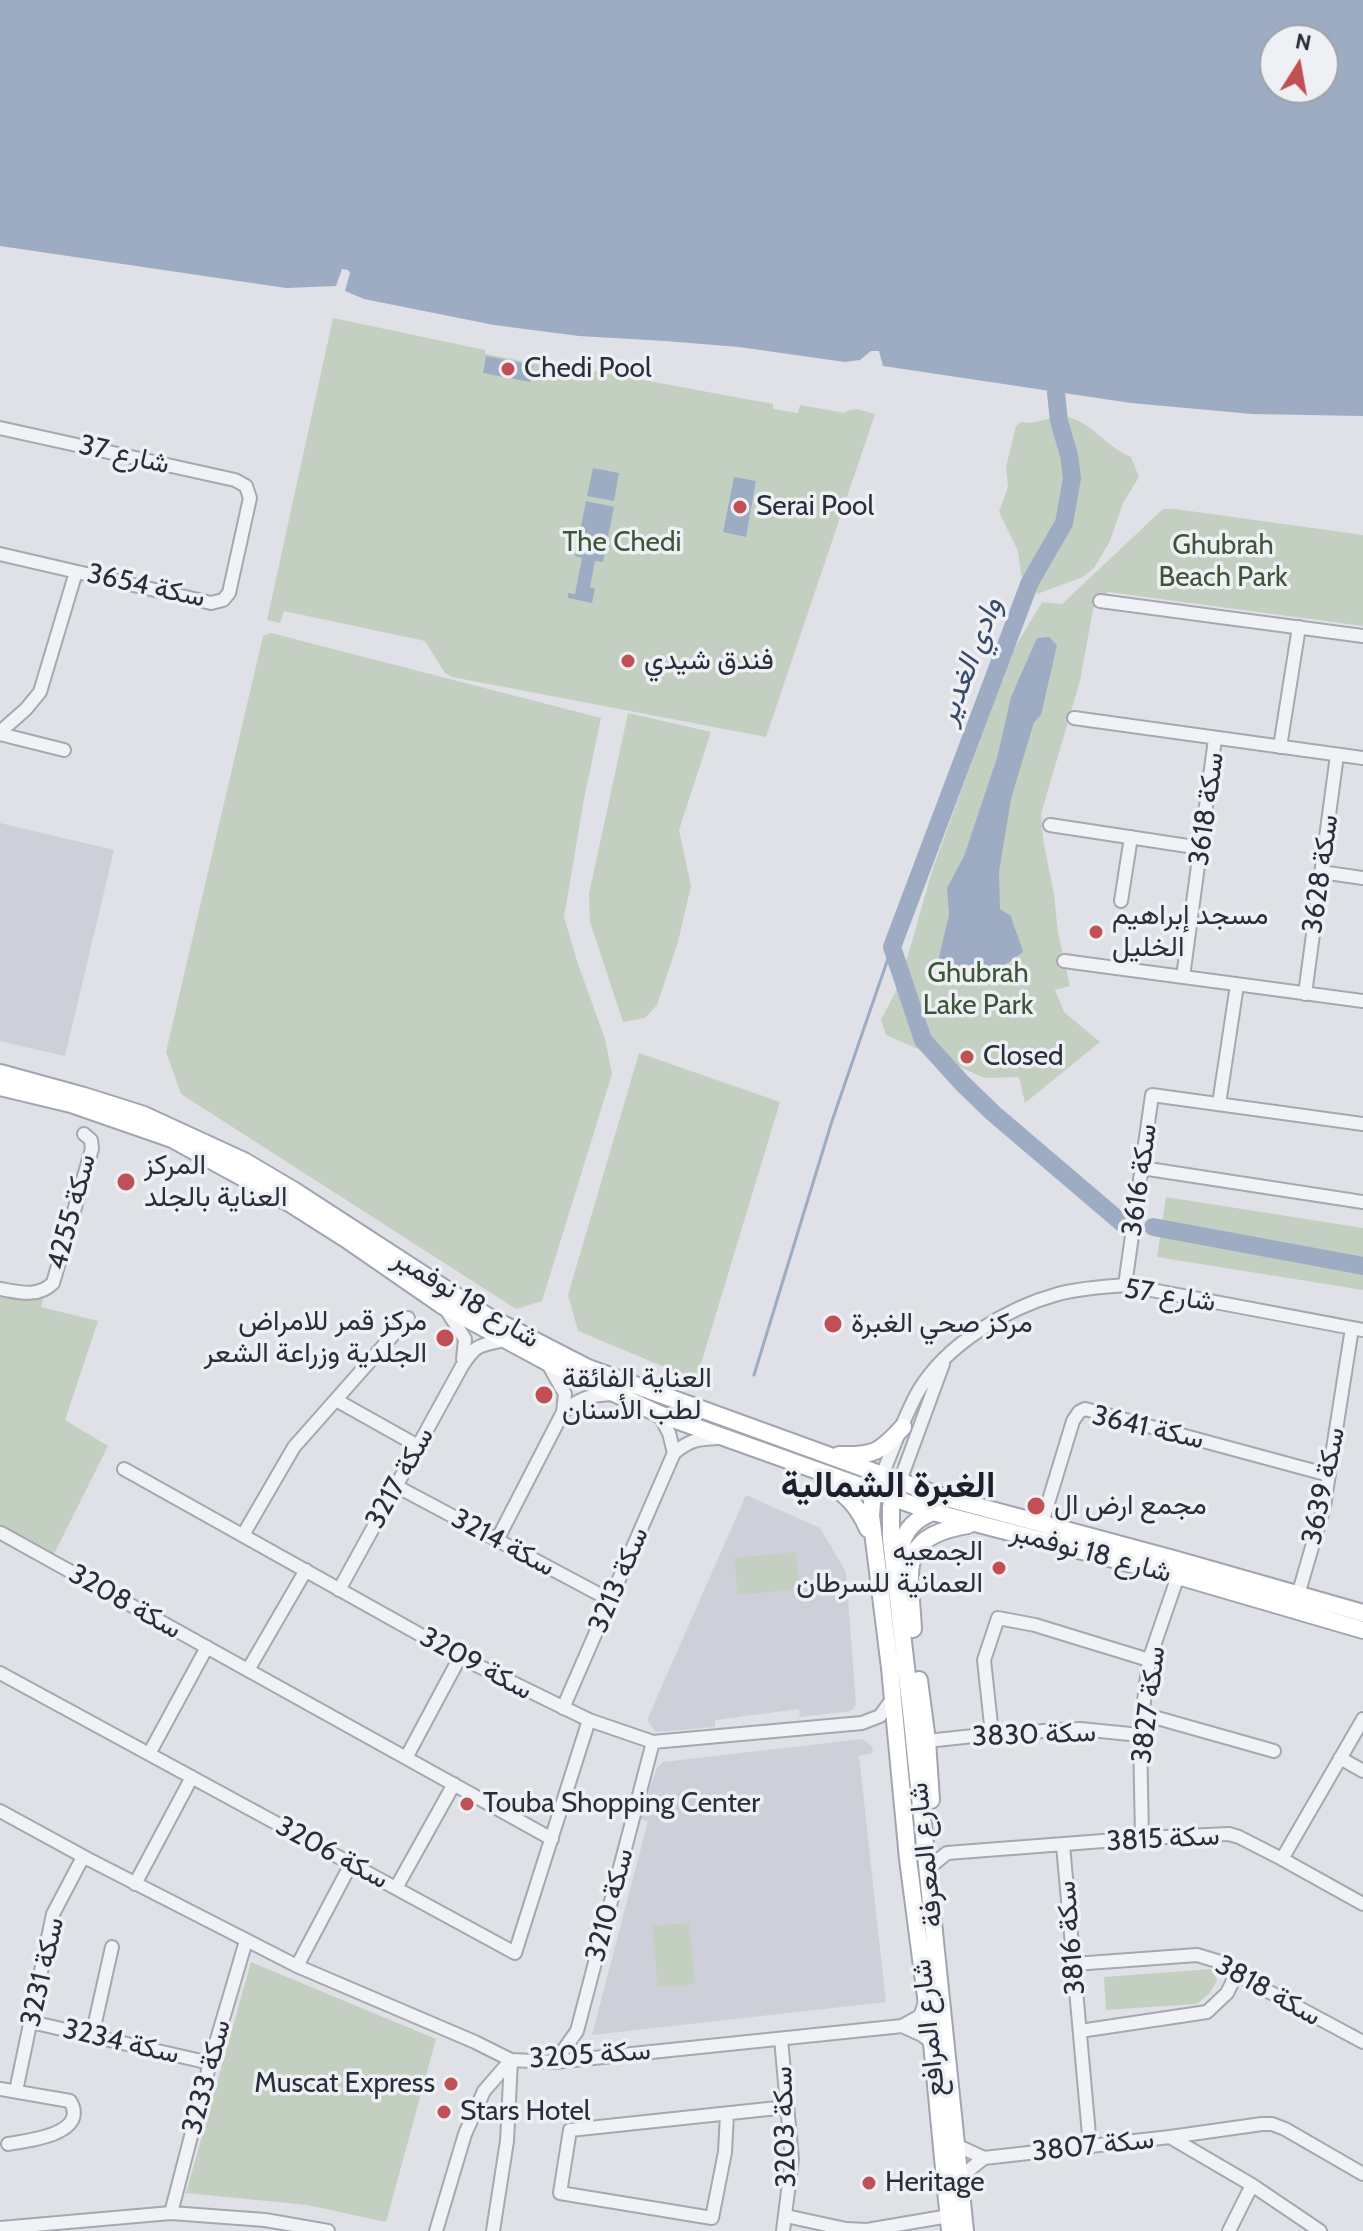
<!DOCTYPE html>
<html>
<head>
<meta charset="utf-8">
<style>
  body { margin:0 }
  #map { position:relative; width:1363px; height:2231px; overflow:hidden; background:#dfe1e6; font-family:Cabin,sans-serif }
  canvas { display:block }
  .north { position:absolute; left:1259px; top:24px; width:80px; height:80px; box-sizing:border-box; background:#eef0f4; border:2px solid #9fa2aa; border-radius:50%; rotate:11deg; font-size:22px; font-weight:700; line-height:32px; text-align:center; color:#292e3c }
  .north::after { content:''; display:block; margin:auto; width:28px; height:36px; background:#c05056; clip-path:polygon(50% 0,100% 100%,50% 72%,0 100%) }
</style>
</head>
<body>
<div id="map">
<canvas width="1363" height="2231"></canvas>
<div class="north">N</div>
</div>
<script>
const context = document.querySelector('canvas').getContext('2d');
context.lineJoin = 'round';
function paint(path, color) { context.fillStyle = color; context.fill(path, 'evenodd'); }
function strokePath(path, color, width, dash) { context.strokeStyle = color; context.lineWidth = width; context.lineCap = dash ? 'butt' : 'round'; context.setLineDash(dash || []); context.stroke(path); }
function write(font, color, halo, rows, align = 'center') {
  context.font = font + ' Cabin,Vazirmatn,sans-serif'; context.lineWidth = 7; context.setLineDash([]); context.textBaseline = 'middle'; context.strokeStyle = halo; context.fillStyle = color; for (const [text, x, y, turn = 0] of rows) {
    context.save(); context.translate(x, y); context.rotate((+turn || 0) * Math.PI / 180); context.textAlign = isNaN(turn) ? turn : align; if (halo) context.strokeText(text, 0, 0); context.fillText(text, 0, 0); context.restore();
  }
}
paint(new Path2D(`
  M0,823l114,27 -49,206 -65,-15z
  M746,1495l74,33 26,44 10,133 -5,6 -51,6 -1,-8 -84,11v7l-59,5 -9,-12z
  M862,1739l10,7 1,7 -14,3 27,246 -294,33 56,-214 -9,-3 18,-50 6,-6z`), '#cdd0d8');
paint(new Path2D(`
  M333,318l152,32v4l59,11 1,-3 228,42v5l25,4 2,-8 45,8 1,-2 11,-2 18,5 -109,323 -314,-60 -7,-4 -20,-32 -141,-30 -4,12 -13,-3z
  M1064,416c29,6 39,29 67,41l8,20 -16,26 -13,38 -16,27 -11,9 -46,17 -16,-19 -3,-24 -19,-39 9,-25 -2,-20 10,-41 5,-4c13,3 27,-5 43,-6z
  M1163,509h12l188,26v91l-255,-34 -15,17 -13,72 -39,133 2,25 11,55 4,39 12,53 -15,4 9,22 36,30 -75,61 -6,-26 -34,1 -99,-43 -5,-15 16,-31 14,-44 21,-74 79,-217 31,-52 20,2z
  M271,633l330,85 -17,81 -20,118 14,47 27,75 7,35 -70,227 -26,8 -335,-215 -15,-42 97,-416z
  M628,713l83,19 -32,98 12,56 -13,56 -21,63 -12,13 -22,4 -33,-100 -1,-28z
  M639,1053l141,49 -84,278 -118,-49 -10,-36z
  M1166,1197l197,31v62l-206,-33z
  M0,1289l45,3 -4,15 57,14 -33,99 43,26 -57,114 -51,-28z
  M796,1552l3,37 -61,6 -4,-37z
  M689,1923l6,61 -37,3 -6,-61z
  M251,1962l185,77 -50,183 -79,-17 -121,-12z
  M1212,1969l5,11c-5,11 -10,17 -21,24l-90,6 -2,-33z`), '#c3d0c1');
paint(new Path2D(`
  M0,0h1363v416l-111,-2 -121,-11 -248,-37 -4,-15h-8l-11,9 -15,2 -106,-15 -74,-6 -86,-5 -85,-11 -130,-26 -19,-8 5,-18 -2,-3 -6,-1 -6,17 -50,2 -286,-42zM1275,40h48v48h-48z
  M486,356l47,9 -3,17 -47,-9z
  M593,468l26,5 -5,28 -27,-5z
  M734,477l22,4 -10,56 -23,-5z
  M586,501l28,6 -11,55 -8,-1 -5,26 5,2 -3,14 -24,-5v-5l7,1 7,-36 -7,-2z
  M1049,637l8,8 -16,70 -7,7 -23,77 -12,73 1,37 11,7c3,13 9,23 12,36l-18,13 -48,13 -16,-8 -3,-9 11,-46 -2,-27 17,-32 33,-98 14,-61 26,-59z`), '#9dacc3');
strokePath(new Path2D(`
  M754,1375l78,-254 60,-174`), '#9dacc3', 3);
strokePath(new Path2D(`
  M1056,393l3,28 10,34 3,23 -8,45 -34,59 -138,365 31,93 39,43 31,30 129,110
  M1153,1227l210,39`), '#9dacc3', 18);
const minor = new Path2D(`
  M0,428l235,52 11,6 4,12 -21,95 -6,7 -12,3 -211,-49
  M1100,601l263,35
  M1074,718l289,40
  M0,732l26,-23 14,-17 36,-120
  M0,734l64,16
  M1280,747l19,-120
  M1050,825l151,23
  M1321,872l42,6
  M1121,901l10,-64
  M1064,961l299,40
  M1183,977l32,-238
  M1305,994l32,-239
  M1219,1104l18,-119
  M1142,1168l221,34
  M1125,1285l27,-190 211,29
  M0,1289c19,3 38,9 53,-6l39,-134 -1,-9 -7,-6
  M445,1308l20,31 -2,20
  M336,1400l82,46
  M563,1412c19,-15 27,-17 51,-18
  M659,1414l10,19 5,20
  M124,1469l336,188 129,63 64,22 209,-19 18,-7 13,-18
  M882,1475c12,-28 22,-59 37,-85 28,-46 88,-82 139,-96 22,-6 45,-7 67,-9l238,45
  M900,1481l43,-117
  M396,1486l214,114
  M1042,1523l31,-102 6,-9 6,-3 244,66
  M1,1533l551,306
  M243,1535l51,-88 114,-129
  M497,1540l66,-128 2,-18 -17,-30
  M339,1590l123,-224c15,-23 17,-20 43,-26
  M1298,1595l26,-89 28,-178
  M248,1670l58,-100
  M0,1673l515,280 74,-233
  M563,1708l111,-255c17,-14 25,-14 46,-15
  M1143,1714l131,37
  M992,1734l-8,-74 14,-42 37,7 114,35
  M927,1741l65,-7 88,-5 60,6
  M149,1754l58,-107
  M406,1758l54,-101
  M1340,1758l23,13
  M0,1811l88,48 209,107 178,76 36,18 44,2 347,-36 18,-10 5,-13
  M1142,1838l-2,-103 9,-75 29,-84
  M1063,1845l27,301
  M1282,1859l81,-140
  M929,1874l2,-8 16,-13 195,-15 87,-4 10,3 43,22 81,45
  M135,1884l57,-107
  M396,1888l58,-104
  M1074,1964l123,-9 20,6 11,6 6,6 129,69
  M297,1966l54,-102
  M31,2022l179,41
  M902,2026l20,9 10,8
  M1080,2031l127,-19 20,-19 5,-10 2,-10
  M92,2036l20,-89
  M781,2039l11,120 -9,72
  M555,2062l22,-31 76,-289
  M0,2089l70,12c20,33 -43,40 -62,43
  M16,2091l37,-177 30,-57
  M727,2114l-2,38 -13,66 -152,-25 10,-63 217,-23
  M1170,2137l92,-13h10l13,5 78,45
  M956,2145l28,13 186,-21 82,48 68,46
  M959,2178l25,-20
  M171,2213l39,-150 36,-122
  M786,2216l60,13 21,1 82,-14
  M0,2228l171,-15 94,7 63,11
  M436,2231l29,-97 19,-43 27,-31
  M493,2231l14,-90 4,-81
  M1229,2231l23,-46`);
const major = new Path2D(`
  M0,1073l84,23 60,19 100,46 49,29 194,126 101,52 355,129 234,63 186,53
  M0,1087l71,17 101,35 119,65 55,35 97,67 104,56 112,52 274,98 245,64 185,54
  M839,1455c36,1 41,-3 64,-28
  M823,1480c23,14 34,24 45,49
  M878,1484l-6,18 -1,14 19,152 18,191 24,184 18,188
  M898,1490l-7,17v32l20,171 54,521
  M899,1560c2,-25 11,-39 34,-48
  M913,1629c-3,-60 -17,-92 55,-104
  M919,1680l8,61 4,59`);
strokePath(minor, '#a5a8b0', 16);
strokePath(major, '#9fa5b1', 20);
strokePath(minor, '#f1f2f5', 12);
strokePath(major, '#fff', 16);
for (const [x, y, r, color] of [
  [508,369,8,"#c05056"],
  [740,507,8,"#c05056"],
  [628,661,8,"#c05056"],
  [1096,932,8,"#c05056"],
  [967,1057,8,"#c05056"],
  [126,1182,10,"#c05056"],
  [833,1324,10,"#c05056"],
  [445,1338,10,"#c05056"],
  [544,1395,10,"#c05056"],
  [1036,1506,10,"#c05056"],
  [999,1568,8,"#c05056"],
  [467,1804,8,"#c05056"],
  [451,2084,8,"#c05056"],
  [444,2112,8,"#c05056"],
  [869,2183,8,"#c05056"]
]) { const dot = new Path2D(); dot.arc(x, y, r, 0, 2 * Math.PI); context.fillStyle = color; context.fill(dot); strokePath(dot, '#eef0f4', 3); }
write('28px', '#292e3c', '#eef0f4', [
  ["Chedi Pool",524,369],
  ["Serai Pool",756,507],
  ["فندق شيدي",644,661],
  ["مسجد إبراهيم",1112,916],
  ["الخليل",1112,948],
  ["Closed",983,1057],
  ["المركز",144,1166],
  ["العناية بالجلد",144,1198],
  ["مركز قمر للامراض",427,1322,"right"],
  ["الجلدية وزراعة الشعر",427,1354,"right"],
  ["مركز صحي الغبرة",851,1324],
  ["العناية الفائقة",562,1379],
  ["لطب الأسنان",562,1411],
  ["مجمع ارض ال",1054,1506],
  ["الجمعيه",983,1552,"right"],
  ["العمانية للسرطان",983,1584,"right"],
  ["Touba Shopping Center",483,1804],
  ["Muscat Express",435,2084,"right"],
  ["Stars Hotel",460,2112],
  ["Heritage",885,2183]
], 'left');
write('28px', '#292e3c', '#eef0f4', [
  ["شارع 37",124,455,13],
  ["سكة 3654",146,586,12],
  ["سكة 3618",1207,809,-82],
  ["سكة 3628",1321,874,-82],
  ["سكة 3616",1140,1180,-82],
  ["سكة 4255",72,1212,-75],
  ["شارع 57",1170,1296,9],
  ["شارع 18 نوفمبر",466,1299,31],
  ["سكة 3641",1148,1428,13],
  ["سكة 3217",400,1478,-61],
  ["سكة 3639",1324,1486,-78],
  ["سكة 3214",503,1543,28],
  ["شارع 18 نوفمبر",1091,1553,15],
  ["سكة 3213",619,1580,-67],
  ["سكة 3208",125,1602,29],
  ["سكة 3209",476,1664,28],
  ["سكة 3827",1149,1705,-83],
  ["سكة 3830",1034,1735,-2],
  ["سكة 3815",1163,1839,-3],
  ["سكة 3206",332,1853,28],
  ["شارع المعرفة",926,1855,-96],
  ["سكة 3210",610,1905,-75],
  ["سكة 3816",1071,1938,-95],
  ["سكة 3231",43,1972,-77],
  ["سكة 3818",1268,1991,29],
  ["شارع المرافع",929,2028,-96],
  ["سكة 3234",121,2042,13],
  ["سكة 3205",590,2055,-4],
  ["سكة 3233",207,2077,-75],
  ["سكة 3203",785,2127,-92],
  ["سكة 3807",1093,2146,-6]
]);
write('28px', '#3b5638', '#eef0f4', [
  ["The Chedi",622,543],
  ["Ghubrah",1223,546],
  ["Beach Park",1223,578],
  ["Ghubrah",978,974],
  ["Lake Park",978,1006]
]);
write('italic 30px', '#384a6b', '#eef0f4', [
  ["وادي الغدير",970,661,-69]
]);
write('bold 36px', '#1c202d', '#eef0f4', [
  ["الغبرة الشمالية",888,1486]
]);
</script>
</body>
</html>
